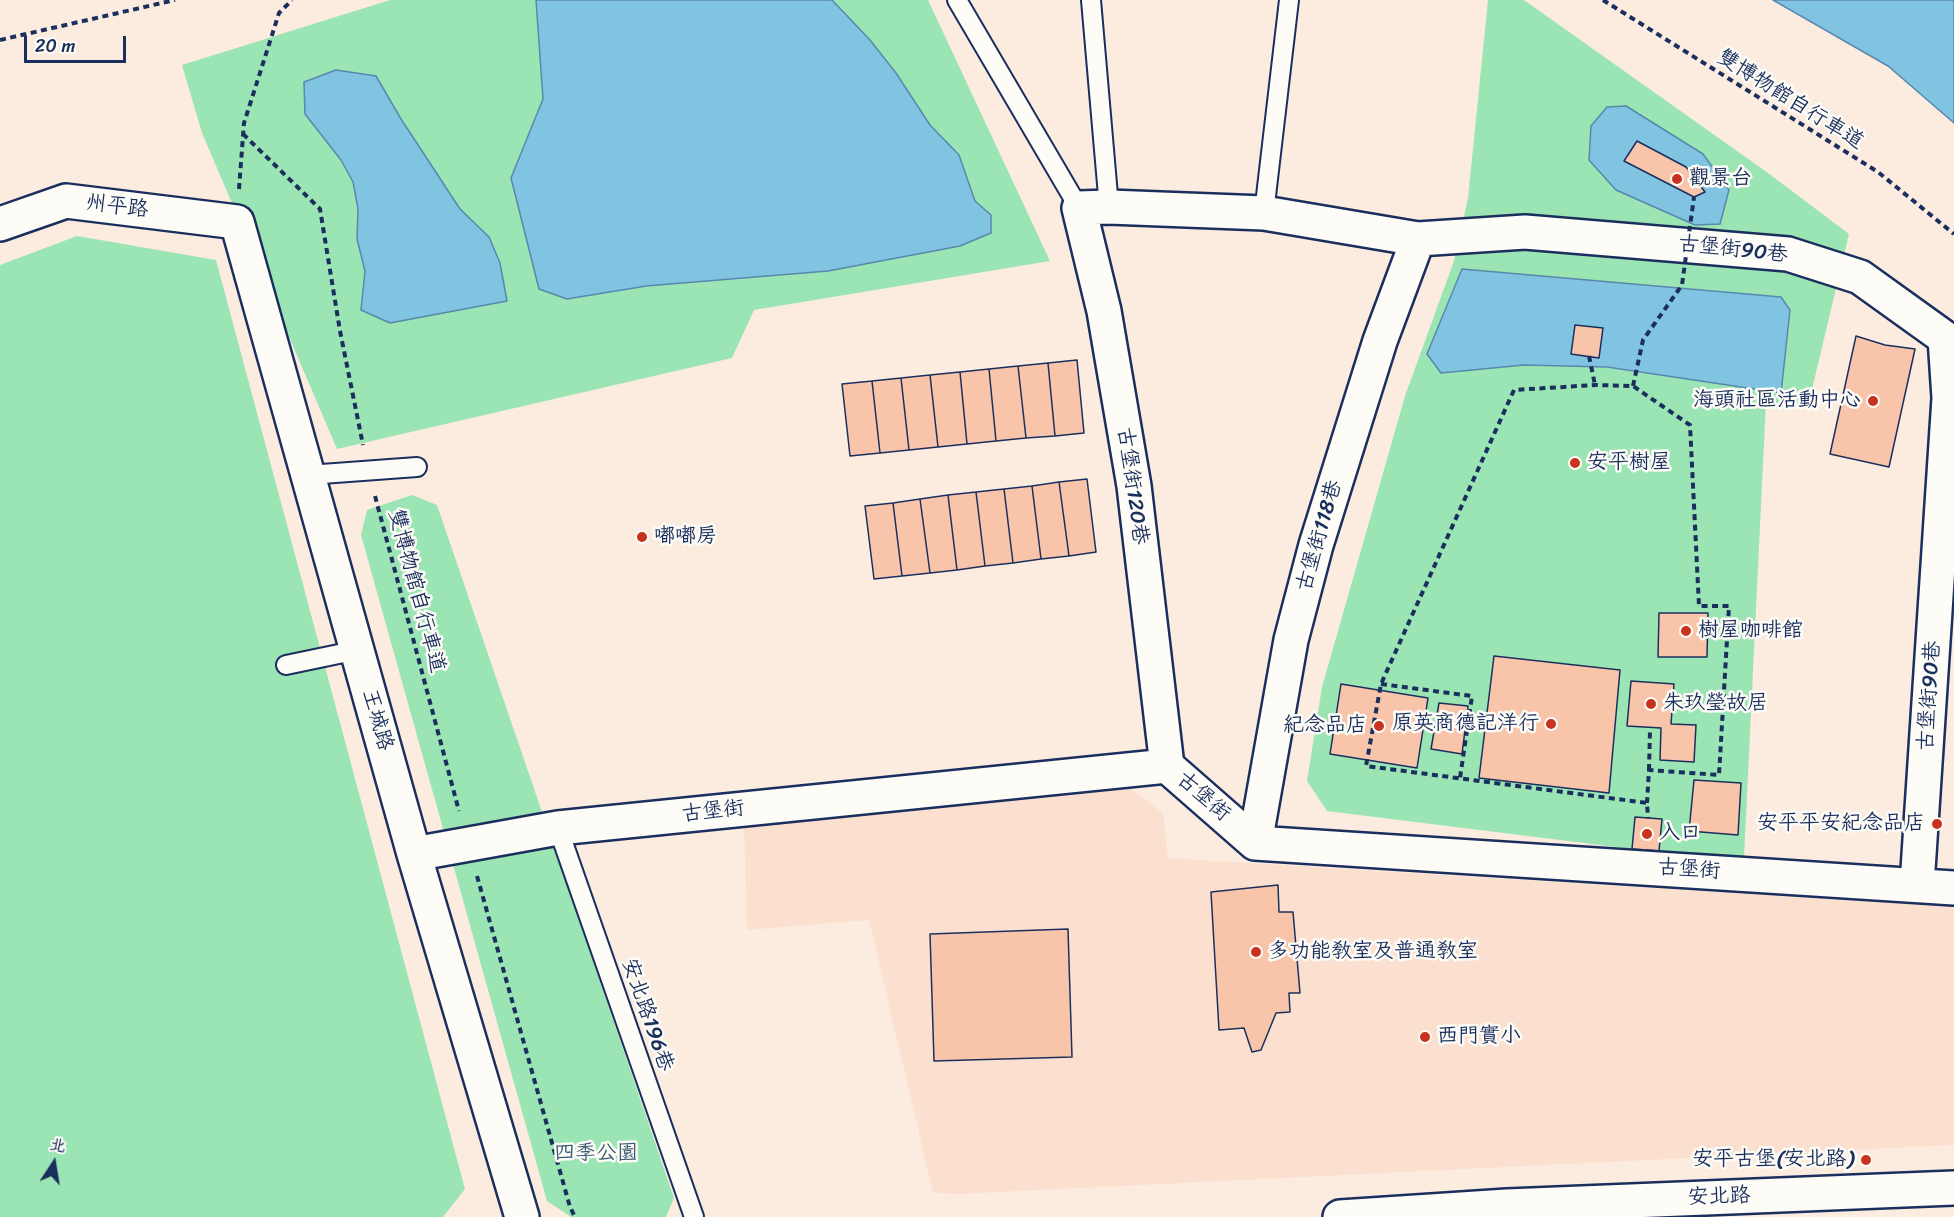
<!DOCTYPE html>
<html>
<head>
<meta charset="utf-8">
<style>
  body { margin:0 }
  #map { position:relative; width:1954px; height:1217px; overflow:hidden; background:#fcece0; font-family:Sriracha,"LXGW WenKai TC",sans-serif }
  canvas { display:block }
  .north { position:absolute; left:24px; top:1133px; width:60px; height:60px; -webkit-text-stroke:4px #fdfcf7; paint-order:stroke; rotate:12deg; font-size:16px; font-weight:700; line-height:24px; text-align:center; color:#1b2f5e }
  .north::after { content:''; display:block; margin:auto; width:21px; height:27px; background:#1b2f5e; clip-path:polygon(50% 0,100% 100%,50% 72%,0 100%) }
  .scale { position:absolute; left:24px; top:36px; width:102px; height:27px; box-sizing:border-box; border:3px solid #1b2f5e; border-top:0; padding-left:8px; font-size:18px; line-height:21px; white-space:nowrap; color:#1b2f5e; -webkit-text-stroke:4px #fdfcf7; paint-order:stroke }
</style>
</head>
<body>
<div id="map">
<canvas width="1954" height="1217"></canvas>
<div class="north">北</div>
<div class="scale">20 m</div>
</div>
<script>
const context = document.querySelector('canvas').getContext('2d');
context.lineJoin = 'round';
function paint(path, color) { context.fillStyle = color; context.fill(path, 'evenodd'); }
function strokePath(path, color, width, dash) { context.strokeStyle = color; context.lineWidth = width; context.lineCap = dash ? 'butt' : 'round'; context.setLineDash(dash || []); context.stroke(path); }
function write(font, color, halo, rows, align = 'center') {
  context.font = font + ' Sriracha,"LXGW WenKai TC",sans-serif'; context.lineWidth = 5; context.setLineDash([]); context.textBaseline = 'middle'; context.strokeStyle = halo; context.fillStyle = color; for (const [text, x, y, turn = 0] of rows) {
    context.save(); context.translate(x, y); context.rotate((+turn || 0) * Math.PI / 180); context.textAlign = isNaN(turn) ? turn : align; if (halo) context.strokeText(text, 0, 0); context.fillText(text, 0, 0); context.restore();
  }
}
paint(new Path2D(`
  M1129,788l34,25 5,45 786,49v238l-995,49 -26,-1 -64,-273 -122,10 -3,-102z`), '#fbe0d0');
paint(new Path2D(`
  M390,0h538l122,261 -296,49 -22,48 -395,91 -135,-316 -20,-68z
  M1488,0h36l244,173 81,61 -41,172 -42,-4 -22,455 -112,-8 -305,-38 -20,-30 15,-94 83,-291 49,-135 14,-63z
  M77,236l139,24 249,929 -22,28h-443v-952z
  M412,495l25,10 237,693 -8,19h-95l-24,-16 -186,-666 6,-25z`), '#9be4b3');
const water = new Path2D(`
  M536,0h296l38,40 26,33 34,52 29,30 16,46 16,14v18l-31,13 -132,25 -182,15 -79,13 -28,-10 -28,-111 32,-79z
  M1773,0h181v123l-66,-57z
  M336,70l40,6 25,43 59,90 29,28 11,26 7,38 -117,22 -29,-13 4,-39 -8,-32 1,-30 -5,-27 -12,-22 -36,-46 -1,-32z
  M1626,106l77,48 26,36 -9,34 -25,1 -79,-35 -27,-30 2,-34 16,-19z
  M1462,269l319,28 9,13 -9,83 -174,-26 -83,-2 -83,8 -14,-19z`);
paint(water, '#81c4e2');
strokePath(water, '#5888ad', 1.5);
const building = new Path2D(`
  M1637,141l49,26 19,25 -11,5 -70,-36z
  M1575,325l28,3 -4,30 -28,-4z
  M1856,336l29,9 30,4 -26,118 -59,-13z
  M1077,360l7,73 -29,3 -7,-73z
  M1048,363l7,73 -29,2 -8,-72z
  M1018,366l8,72 -30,3 -7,-72z
  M989,369l7,72 -29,3 -7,-72z
  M960,372l7,72 -29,3 -8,-72z
  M930,375l8,72 -29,3 -8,-72z
  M901,378l8,72 -29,3 -8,-72z
  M872,381l8,72 -30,3 -8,-72z
  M1087,479l9,73 -27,4 -10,-74z
  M1059,482l10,74 -28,3 -9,-73z
  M1032,486l9,73 -28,4 -9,-74z
  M1004,489l9,74 -28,3 -9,-74z
  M976,492l9,74 -28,4 -9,-75z
  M948,495l9,75 -27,3 -10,-74z
  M920,499l10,74 -28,3 -9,-73z
  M893,503l9,73 -28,3 -9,-73z
  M1659,613h49l-1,44h-49z
  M1494,656l126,14 -11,123 -130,-15z
  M1631,681l43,3 -3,40 25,1 -2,37 -34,-2 1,-32 -34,-2z
  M1341,684l87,14 -11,70 -87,-14z
  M1439,703l29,3 -6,48 -31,-5z
  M1694,780l47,3 -3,52 -49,-4z
  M1635,817l27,2 -3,32 -27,-2z
  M1278,885l1,27h14l7,81h-11l1,19 -14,1 -15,37 -9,2 -8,-24 -25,2 -8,-138z
  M1068,929l4,128 -138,4 -4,-127z`);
paint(building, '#f9c5aa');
strokePath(building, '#1b2f5e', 1.5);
const lane = new Path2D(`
  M957,0l122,208
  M1091,0l18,207
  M1264,213l25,-213
  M308,475l109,-8
  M286,665l72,-15
  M558,828l136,389`);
const street = new Path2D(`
  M0,224l66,-23 171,21 177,632 108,363
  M1167,766l-33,-280 -30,-175 -25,-103 30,-1 155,6 154,26 107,-7 263,22 72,23 85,61 4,60 -32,487
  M1255,843l36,-203 25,-95 64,-204 38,-102
  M414,854l144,-26 609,-62 88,77 699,45`);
const secondary = new Path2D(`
  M1340,1217l167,-11 447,-18`);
strokePath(lane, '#1b2f5e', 22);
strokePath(street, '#1b2f5e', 38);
strokePath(secondary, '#1b2f5e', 38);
strokePath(new Path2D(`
  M1603,0l275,172 76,62
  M0,40l175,-40
  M243,134l77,75 20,122 23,114
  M239,189l5,-66 35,-110 13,-13
  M1589,356l6,29
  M375,496l84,315
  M1381,684l91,12 -12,82
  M1649,770l1,-39
  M1647,803l2,-33 70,5 10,-169h-30l-9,-181 -57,-39 -38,-1 -81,5 -133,294 -15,82 281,37 1,15
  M477,876l93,331 5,10`), '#1b2f5e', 4, [6, 4.5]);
strokePath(lane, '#fdfcf7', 18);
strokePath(street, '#fdfcf7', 33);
strokePath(secondary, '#fdfcf7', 33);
strokePath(new Path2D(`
  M1633,386l10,-46 39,-55 12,-88`), '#1b2f5e', 4, [6, 4.5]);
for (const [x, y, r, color] of [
  [1677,179,6,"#c8321e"],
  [1873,401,6,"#c8321e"],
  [1575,463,6,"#c8321e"],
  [642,537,6,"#c8321e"],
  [1686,631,6,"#c8321e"],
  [1651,704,6,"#c8321e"],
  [1551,724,6,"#c8321e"],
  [1379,726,6,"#c8321e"],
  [1937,824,6,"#c8321e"],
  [1647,834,6,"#c8321e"],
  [1256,952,6,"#c8321e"],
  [1425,1037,6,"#c8321e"],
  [1866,1160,6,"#c8321e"]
]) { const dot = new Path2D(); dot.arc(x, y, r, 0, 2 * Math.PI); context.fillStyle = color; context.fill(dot); strokePath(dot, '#fdfcf7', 2); }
write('21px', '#1b2f5e', '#fdfcf7', [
  ["雙博物館自行車道",1790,100,32],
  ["州平路",117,207,7],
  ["古堡街90巷",1733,250,6],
  ["古堡街120巷",1132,486,82],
  ["古堡街118巷",1320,536,-74],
  ["雙博物館自行車道",416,591,75],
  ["古堡街90巷",1930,696,-86],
  ["王城路",377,720,74],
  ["古堡街",1203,797,41],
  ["古堡街",713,812,-6],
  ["古堡街",1689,870,4],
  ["安北路196巷",647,1015,71],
  ["安北路",1719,1197,-2]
]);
write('21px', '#1b2f5e', '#fdfcf7', [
  ["觀景台",1689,179],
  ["海頭社區活動中心",1861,401,"right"],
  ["安平樹屋",1587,463],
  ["嘟嘟房",654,537],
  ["樹屋咖啡館",1698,631],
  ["朱玖瑩故居",1663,704],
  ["原英商德記洋行",1539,724,"right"],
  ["紀念品店",1367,726,"right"],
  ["安平平安紀念品店",1925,824,"right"],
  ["入口",1659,834],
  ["多功能教室及普通教室",1268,952],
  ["西門實小",1437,1037],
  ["安平古堡(安北路)",1854,1160,"right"]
], 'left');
write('21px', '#3b5c73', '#fdfcf7', [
  ["四季公園",596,1154]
]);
</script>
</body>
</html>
